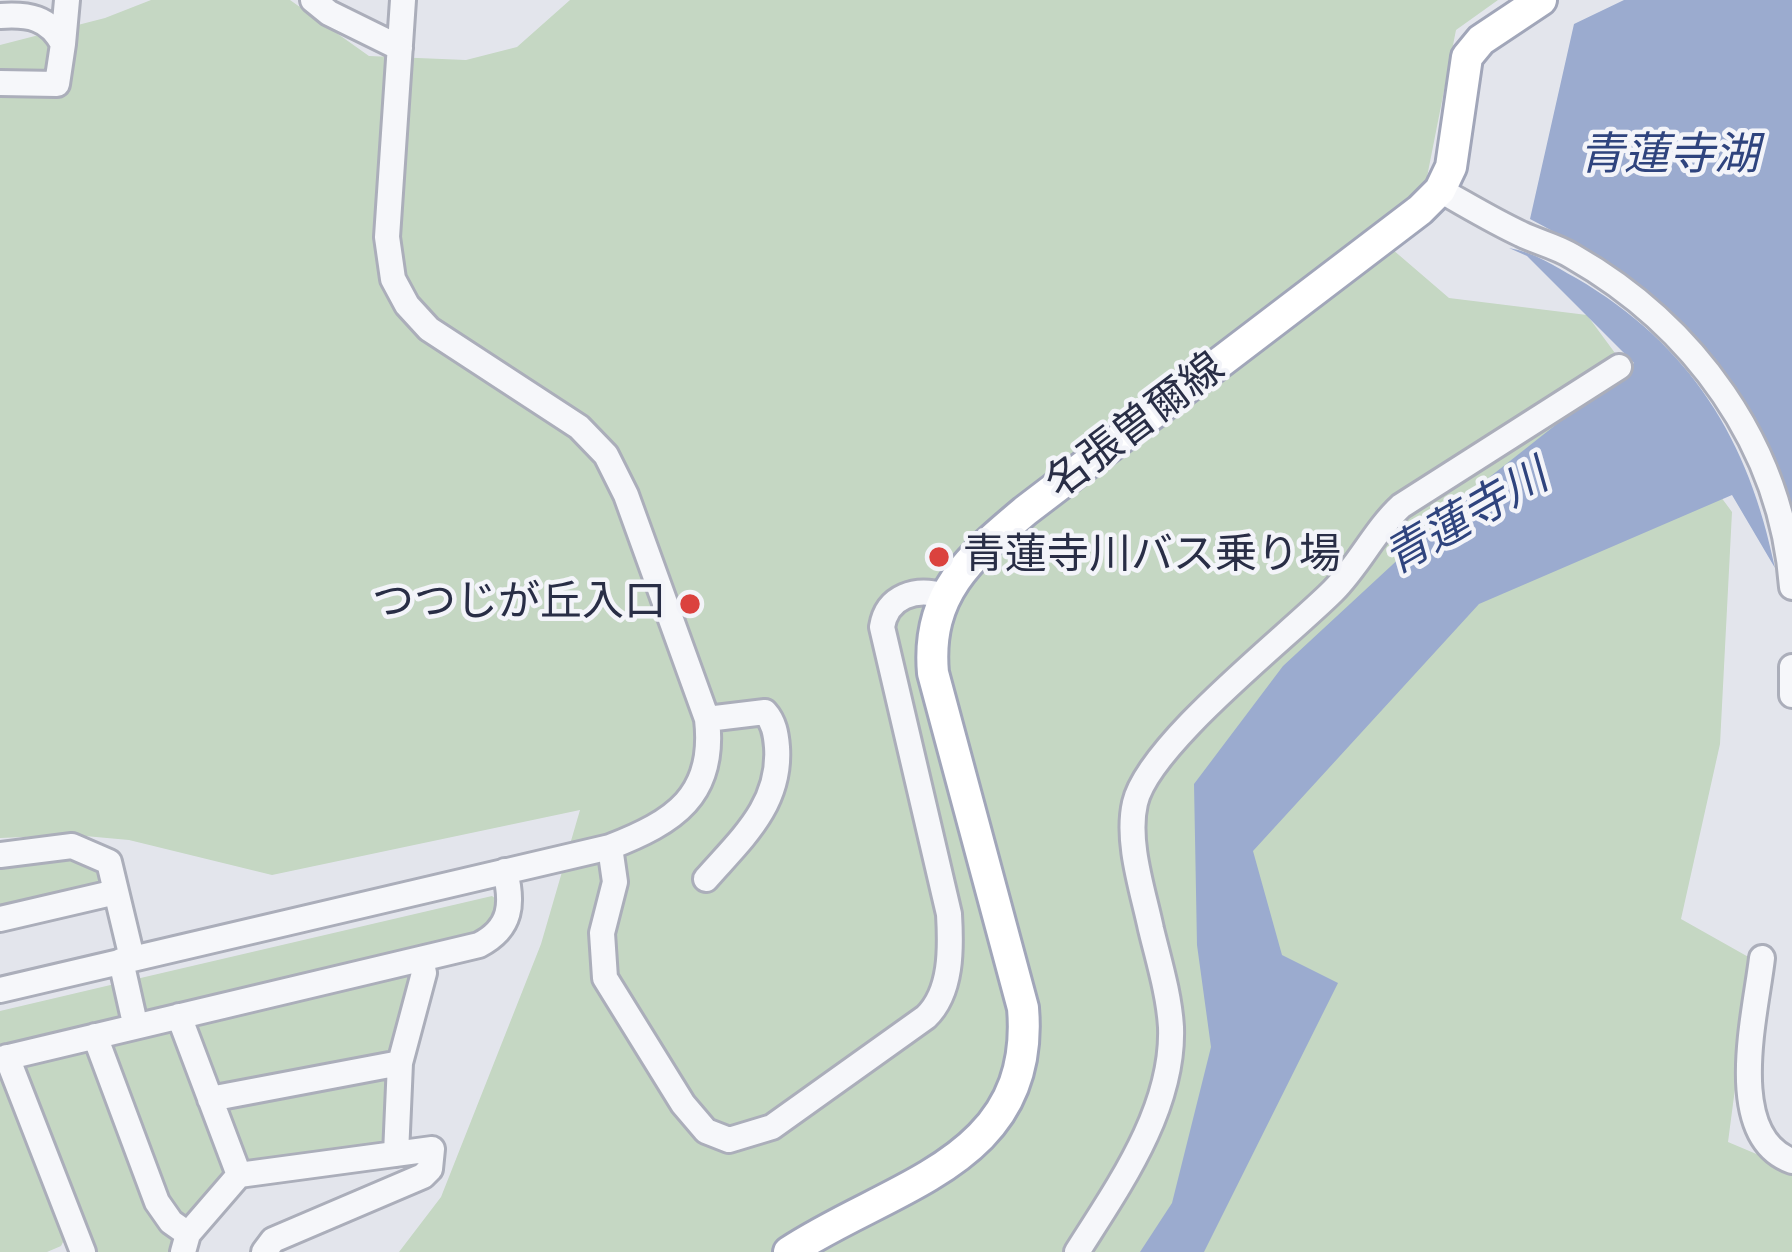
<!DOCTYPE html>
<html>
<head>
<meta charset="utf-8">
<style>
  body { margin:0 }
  canvas { display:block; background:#e3e5ec }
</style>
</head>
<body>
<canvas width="1792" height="1252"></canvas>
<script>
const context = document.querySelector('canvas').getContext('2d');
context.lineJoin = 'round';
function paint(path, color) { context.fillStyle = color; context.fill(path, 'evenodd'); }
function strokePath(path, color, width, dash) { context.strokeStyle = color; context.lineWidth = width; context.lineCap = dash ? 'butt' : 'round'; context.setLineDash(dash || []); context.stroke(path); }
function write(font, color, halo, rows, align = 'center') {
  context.font = font + ' "Archivo Narrow","Noto Sans JP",sans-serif'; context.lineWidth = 9; context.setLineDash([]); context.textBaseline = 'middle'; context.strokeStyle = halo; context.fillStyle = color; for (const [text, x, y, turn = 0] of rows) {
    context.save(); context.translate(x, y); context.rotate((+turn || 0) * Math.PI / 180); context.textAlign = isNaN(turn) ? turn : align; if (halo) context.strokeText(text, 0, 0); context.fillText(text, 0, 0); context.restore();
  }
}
paint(new Path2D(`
  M151,0h139l79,56 97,4 51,-13 53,-47h928l-42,30 -29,147 -42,66 64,55 138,17 145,197 -12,232 -39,175 71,40 -24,183 64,27v83h-1393l42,-55 100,-253 39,-134 -308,65 -143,-35 -55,-5 -74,3v-793l105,-27z
  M64,854l31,9 9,14 -7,12 -97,22v-48z
  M492,896l8,6 1,8 -22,27 -339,81 -8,-38z
  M405,971l9,9 -18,69 -9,9 -165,30 -10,-6 -22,-52 5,-11z
  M119,983l9,38 -128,31v-41z
  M163,1027l12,6 53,134 -1,10 -34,43 -13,-1 -15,-17 -59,-149 5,-13z
  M78,1047l11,6 85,181 1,18h-85l-71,-181 5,-10z
  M0,1072l66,164 -5,10 -14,6h-47z
  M382,1074l7,8 -1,55 -7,11 -128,19 -9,-6 -21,-48 5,-12z`), '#c5d7c3');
paint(new Path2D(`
  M1624,0h168v527c-24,-49 -48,-113 -78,-158 -45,-69 -113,-113 -184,-150l44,-195z
  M1509,248c25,4 45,18 67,30 115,67 173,162 199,290l-43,-73 -253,109 -226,247 29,104 56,28 -134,269h-64l32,-49 39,-156 -14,-102 -3,-161 89,-118 189,-175 162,-128 -107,-107z`), '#9babcf');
const minor = new Path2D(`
  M313,0l16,13 71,35
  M0,16c28,-2 49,1 63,28l-6,40 -57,-1
  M63,44l4,-44
  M1440,190c27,15 53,31 81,44 16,8 35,12 51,22 121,69 210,189 220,331
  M1792,667v28
  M610,847l5,35 -13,51 3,45 78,126 23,27 23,9 43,-13 154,-110c26,-25 25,-69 23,-103l-67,-287c5,-31 34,-40 62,-31
  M0,855l72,-9 37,16 23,96
  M706,879c35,-40 75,-74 71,-132 -1,-13 -3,-25 -12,-35l-58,7
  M0,919l116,-27
  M1762,958c-6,54 -39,178 30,203
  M121,961l13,58
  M0,990l610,-143c64,-25 106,-51 97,-128l-81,-224 -20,-40 -27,-28 -150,-98 -22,-24 -14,-26 -6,-42 16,-237
  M179,1016l60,159
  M95,1036l62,166 14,20 17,12
  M7,1057l76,195
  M0,1059l479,-114c33,-17 34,-42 26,-74
  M210,1099l190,-36
  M396,1154l4,-91 24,-90 -3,-14
  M183,1252l5,-18 51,-59 193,-26 -2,20 -7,7 -150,64 -9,12
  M1077,1252c41,-65 97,-143 94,-225 -2,-33 -12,-65 -20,-98 -8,-38 -25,-87 -16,-126 13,-58 151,-165 198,-212 26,-26 42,-61 68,-85l218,-139`);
const major = new Path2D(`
  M789,1252c103,-68 247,-90 234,-244l-90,-335c-7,-79 36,-115 92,-162l395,-301 20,-20 11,-23 16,-110 14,-17 60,-40`);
strokePath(minor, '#abaeba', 30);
strokePath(major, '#a1a6b9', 36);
strokePath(minor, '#f6f7fa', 24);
strokePath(major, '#fff', 30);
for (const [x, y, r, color] of [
  [939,557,12,"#db423e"],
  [690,604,12,"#db423e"]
]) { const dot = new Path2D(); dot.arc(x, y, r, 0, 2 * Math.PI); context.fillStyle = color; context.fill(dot); strokePath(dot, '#f3f4f9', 4.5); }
write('42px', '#292e46', '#f3f4f9', [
  ["名張曽爾線",1136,427,-37]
]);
write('42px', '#292e46', '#f3f4f9', [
  ["青蓮寺川バス乗り場",963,557],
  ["つつじが丘入口",666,604,"right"]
], 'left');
write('italic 45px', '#2f447e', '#f3f4f9', [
  ["青蓮寺湖",1669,157],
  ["青蓮寺川",1467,519,-30]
]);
</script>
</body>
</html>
